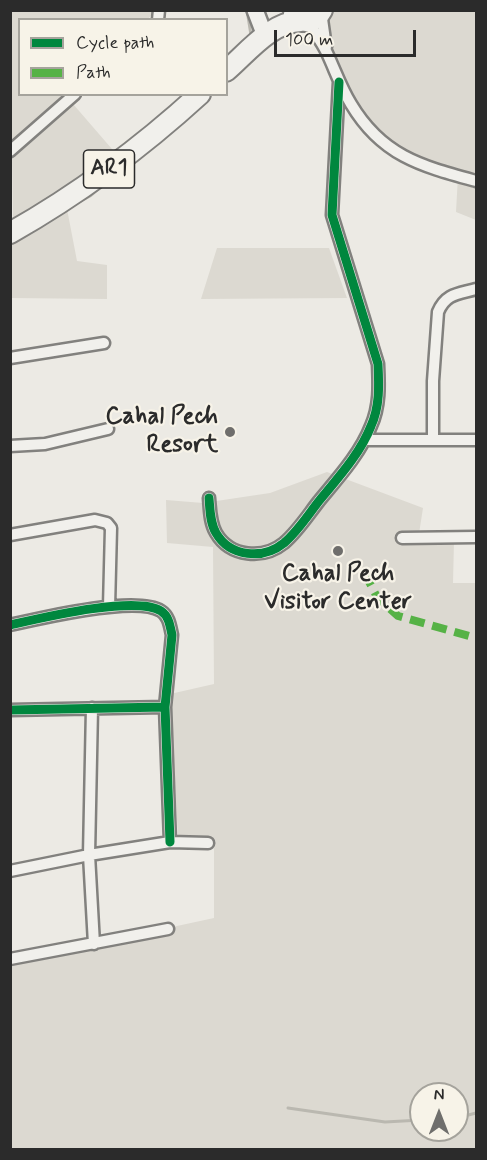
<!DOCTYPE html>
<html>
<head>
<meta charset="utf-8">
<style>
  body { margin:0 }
  #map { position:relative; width:487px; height:1160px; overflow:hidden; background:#eceae4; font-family:Mynerve,sans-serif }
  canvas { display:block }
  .frame { position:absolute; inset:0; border:12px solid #2b2b2b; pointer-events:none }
  .legend { position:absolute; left:18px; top:18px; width:210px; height:78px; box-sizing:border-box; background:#f7f3e8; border:2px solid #a5a39c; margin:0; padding:8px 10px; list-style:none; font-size:18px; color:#2b2b2b }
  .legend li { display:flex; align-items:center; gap:12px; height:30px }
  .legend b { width:30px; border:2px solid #a5a39c }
  .north { position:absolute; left:409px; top:1082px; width:60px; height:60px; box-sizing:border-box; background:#f7f3e8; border:2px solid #a5a39c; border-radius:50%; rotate:0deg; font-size:16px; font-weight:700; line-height:24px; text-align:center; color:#2b2b2b }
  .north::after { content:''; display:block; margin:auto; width:21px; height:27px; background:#6f6e6c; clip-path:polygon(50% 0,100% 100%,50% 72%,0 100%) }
  .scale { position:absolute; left:274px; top:30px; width:142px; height:27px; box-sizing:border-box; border:3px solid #2b2b2b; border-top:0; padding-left:8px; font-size:18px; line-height:21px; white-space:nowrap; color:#2b2b2b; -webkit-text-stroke:4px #f7f3e8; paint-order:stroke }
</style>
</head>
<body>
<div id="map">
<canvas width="487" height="1160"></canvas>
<div class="frame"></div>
<ul class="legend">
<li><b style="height:8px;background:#00873e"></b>Cycle path</li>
<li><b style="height:8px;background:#56b246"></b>Path</li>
</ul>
<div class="north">N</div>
<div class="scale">100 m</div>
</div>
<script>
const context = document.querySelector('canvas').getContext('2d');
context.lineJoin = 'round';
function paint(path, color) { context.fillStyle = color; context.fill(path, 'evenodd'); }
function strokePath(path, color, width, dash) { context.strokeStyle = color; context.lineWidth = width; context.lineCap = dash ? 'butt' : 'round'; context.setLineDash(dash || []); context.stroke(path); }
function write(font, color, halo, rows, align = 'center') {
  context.font = font + ' Mynerve,sans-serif'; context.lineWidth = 4.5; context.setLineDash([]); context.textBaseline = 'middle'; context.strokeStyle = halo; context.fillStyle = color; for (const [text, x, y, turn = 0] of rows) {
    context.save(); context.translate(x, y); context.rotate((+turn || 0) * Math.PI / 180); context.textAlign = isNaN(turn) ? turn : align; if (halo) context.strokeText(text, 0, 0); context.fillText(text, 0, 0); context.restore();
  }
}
paint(new Path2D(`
  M156,10l-8,9 -128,1v74l49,1 -2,2 51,59 -105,71 -3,-216z
  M328,11h148v209l-20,-8 2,-36c-25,-7 -52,-12 -74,-27 -32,-20 -48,-62 -63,-95l12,-7 -7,-15z
  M67,209l10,52 30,4v34l-96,-1v-60z
  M217,248h112l18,50 -146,1z
  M327,472l96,36 -5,32 36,1 -1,42h23v566h-465l-1,-187 204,-44v-77l-36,-4 -8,-143 44,-10 -1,-137 -46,-4 -1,-43 37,3 67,-10zM421,1094h36v36h-36z`), '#dcd9d1');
strokePath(new Path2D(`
  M247,10l4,25
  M79,202l11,-6 13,-11
  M288,1108l97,14 36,-2
  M457,1118l19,-5`), '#bab8b0', 3);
const street = new Path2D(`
  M321,12l5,35
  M158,20l1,-10
  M308,22c6,10 14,20 19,31 8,17 14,35 24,51 31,52 70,62 125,77
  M10,151l65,-57
  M10,358l94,-15
  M433,439v-58l5,-69c8,-19 21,-18 38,-23
  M365,440h111
  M10,446l35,-2 63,-15
  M209,498c1,12 1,25 7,35 14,24 47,27 68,10 14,-12 24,-28 35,-42 19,-23 41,-47 52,-75 9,-20 8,-41 7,-62l-46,-149 7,-133
  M10,535l85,-15 12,3 4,5 -2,79
  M402,538l74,-1
  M10,625c31,-7 126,-30 151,-14 8,5 9,15 11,24l-7,72
  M92,708l-3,147 5,89
  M10,710l155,-3 5,135
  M10,871l79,-16 81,-13 38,1
  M10,959l158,-30`);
const secondary = new Path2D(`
  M255,10l10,26`);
const highway = new Path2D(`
  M294,14c9,11 21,9 28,-4
  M226,71c22,-19 45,-49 75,-50
  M10,233c69,-39 132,-86 190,-139`);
strokePath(street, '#82817e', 15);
strokePath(secondary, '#82817e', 20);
strokePath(highway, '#82817e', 24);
strokePath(street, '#f1f0ec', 10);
strokePath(secondary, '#f1f0ec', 15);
strokePath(highway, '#f1f0ec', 20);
strokePath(new Path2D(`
  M364,572l13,25 21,19 78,22`), '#56b246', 8, [15, 8]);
strokePath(new Path2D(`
  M209,498c1,12 1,25 7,35 14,24 47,27 68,10 14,-12 24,-28 35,-42 19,-23 41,-47 52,-75 9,-20 8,-41 7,-62l-46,-149 7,-133
  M10,625c31,-7 126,-30 151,-14 8,5 9,15 11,24l-7,72
  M10,710l155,-3 5,135`), '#00873e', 9);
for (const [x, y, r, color] of [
  [230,432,6,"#6f6e6c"],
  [338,551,6,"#6f6e6c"]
]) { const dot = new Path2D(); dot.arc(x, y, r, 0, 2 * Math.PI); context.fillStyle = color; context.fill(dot); strokePath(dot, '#f7f3e8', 2); }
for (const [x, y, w] of [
  [109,169,51]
]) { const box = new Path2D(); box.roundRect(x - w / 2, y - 19, w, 38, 4.5); context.fillStyle = '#f7f3e8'; context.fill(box); strokePath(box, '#2b2b2b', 1.5); }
write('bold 22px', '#2b2b2b', null, [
  ["AR1",109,169]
]);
write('bold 24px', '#2b2b2b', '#f7f3e8', [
  ["Cahal Pech",218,418],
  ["Resort",218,446],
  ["Cahal Pech",338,575,"center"],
  ["Visitor Center",338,603,"center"]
], 'right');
</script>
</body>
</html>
